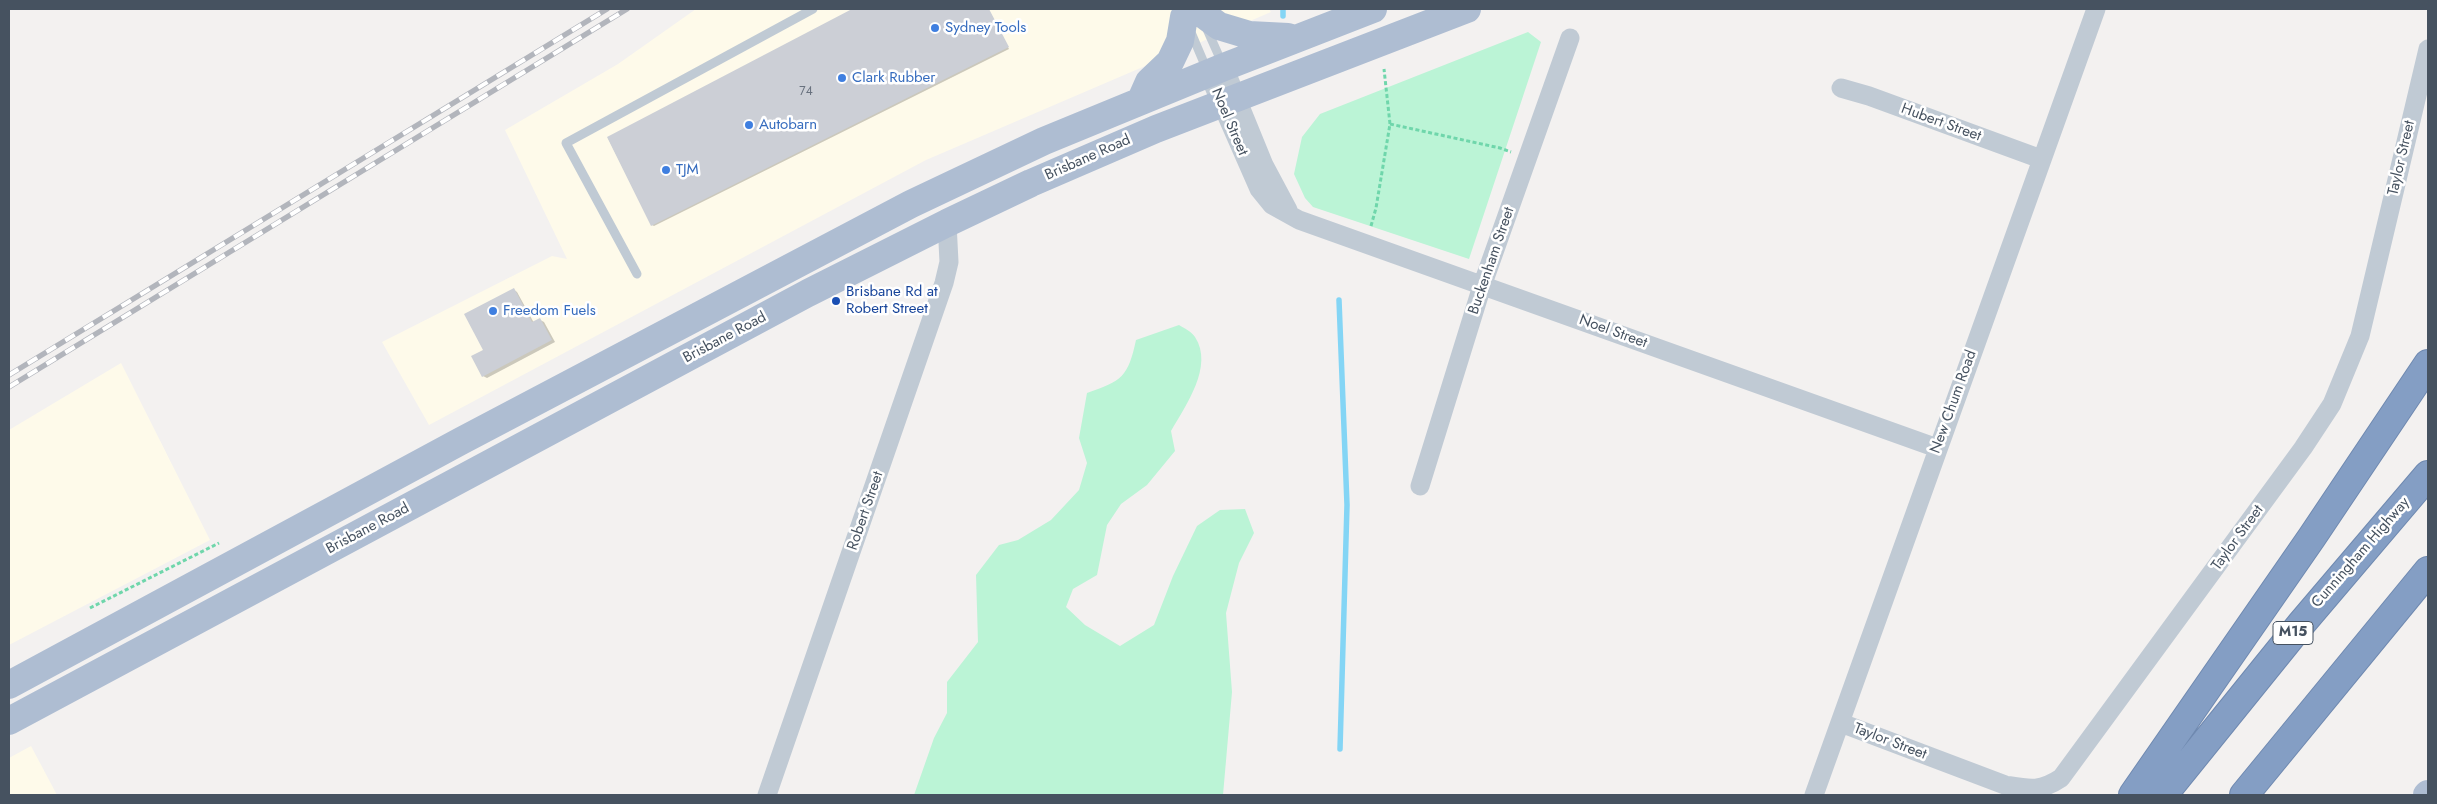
<!DOCTYPE html>
<html>
<head>
<meta charset="utf-8">
<style>
  body { margin:0 }
  #map { position:relative; width:2437px; height:804px; overflow:hidden; background:#f3f1f0; font-family:Jost,sans-serif }
  canvas { display:block }
  .frame { position:absolute; inset:0; border:10px solid #465260; pointer-events:none }
</style>
</head>
<body>
<div id="map">
<canvas width="2437" height="804"></canvas>
<div class="frame"></div>
</div>
<script>
const context = document.querySelector('canvas').getContext('2d');
context.lineJoin = 'round';
function paint(path, color) { context.fillStyle = color; context.fill(path, 'evenodd'); }
function strokePath(path, color, width, dash) { context.strokeStyle = color; context.lineWidth = width; context.lineCap = dash ? 'butt' : 'round'; context.setLineDash(dash || []); context.stroke(path); }
function write(font, color, halo, rows, align = 'center') {
  context.font = font + ' Jost,sans-serif'; context.lineWidth = 5; context.setLineDash([]); context.textBaseline = 'middle'; context.strokeStyle = halo; context.fillStyle = color; for (const [text, x, y, turn = 0] of rows) {
    context.save(); context.translate(x, y); context.rotate((+turn || 0) * Math.PI / 180); context.textAlign = isNaN(turn) ? turn : align; if (halo) context.strokeText(text, 0, 0); context.fillText(text, 0, 0); context.restore();
  }
}
paint(new Path2D(`
  M696,9h573l2,3 -345,148 -497,265 -47,-83 170,-86 15,3 -62,-129 113,-66z
  M121,363l89,177 -201,105v-215z
  M31,746l26,49h-48v-37z`), '#fefaea');
paint(new Path2D(`
  M1528,32l13,10 -72,217 -156,-52 -8,-9 -11,-24 8,-37 18,-23z
  M1179,325c5,3 13,7 16,12 19,29 -9,68 -24,94l4,20 -28,34 -26,19 -14,21 -10,50 -24,14 -7,18 19,18 35,21 34,-21 19,-49 24,-50 23,-16 25,-1 9,24 -15,30 -13,50 6,79 -9,103h-309l20,-57 13,-25v-31l31,-40 -2,-67 23,-30 19,-5 33,-20 28,-30 8,-27 -8,-25 8,-45c35,-12 41,-16 49,-53z`), '#bbf4d6');
paint(new Path2D(`
  M855,9h132l22,40 -355,177 -2,-1 -44,-87z
  M514,290l3,2 17,31 6,-3 4,2 11,20 -68,36 -4,-2 1,-26z`), '#0003');
strokePath(new Path2D(`
  M1283,9v7
  M1339,300l8,205 -7,244`), '#84d5f5', 5.5);
paint(new Path2D(`
  M852,9h137l20,38 -358,179 -44,-89z
  M514,288l18,34 8,-4 12,22 -70,37 -11,-21 12,-6 -19,-36z`), '#cccfd6');
const highway = new Path2D(`
  M2133,795l179,-258 116,-173
  M2163,795l139,-172 126,-148
  M2244,795l184,-224`);
strokePath(highway, '#6f89b0', 30);
strokePath(new Path2D(`
  M1390,124l110,24 11,4
  M1371,226l5,-18 14,-84 -6,-55
  M90,608l129,-65`), '#6fd6ab', 3, [4, 2.5]);
strokePath(new Path2D(`
  M1206,27l16,36
  M1190,30l17,40
  M637,274l-71,-131 247,-134`), '#c0cad4', 9);
strokePath(new Path2D(`
  M1224,67l40,98 24,45
  M1208,73l51,116 13,16 27,15 638,228
  M1841,88l28,8 172,63
  M1420,486l62,-200 88,-248
  M1841,723l164,62c24,4 35,7 56,-7l242,-330 29,-44 28,-68 68,-287
  M767,795l177,-512 5,-21 -2,-39
  M1814,795l282,-786`), '#c0cad4', 19);
strokePath(new Path2D(`
  M1200,12l19,14 30,9 39,2
  M1141,100l8,-18 21,-20 10,-21 4,-24
  M9,685l452,-244 450,-237 133,-63 180,-74 149,-58
  M9,721l799,-428 139,-70 84,-40 125,-54 311,-120
  M2427,795l1,-1`), '#aebdd2', 28);
strokePath(highway, '#849ec4', 28);
const rail = new Path2D(`
  M9,375l598,-366
  M9,387l618,-378`);
strokePath(rail, '#b2b5bc', 5.5);
strokePath(rail, '#fff', 4, [11]);
for (const [x, y, r, color] of [
  [935,28,5,"#3f7fe0"],
  [842,78,5,"#3f7fe0"],
  [749,125,5,"#3f7fe0"],
  [666,170,5,"#3f7fe0"],
  [836,301,5,"#1a4fb4"],
  [493,311,5,"#3f7fe0"]
]) { const dot = new Path2D(); dot.arc(x, y, r, 0, 2 * Math.PI); context.fillStyle = color; context.fill(dot); strokePath(dot, '#fff', 2); }
write('12px', '#68717e', null, [
  ["74",806,92]
]);
for (const [x, y, w] of [
  [2293,633,40]
]) { const box = new Path2D(); box.roundRect(x - w / 2, y - 11.5, w, 23, 4); context.fillStyle = '#fff'; context.fill(box); strokePath(box, '#465260', 1); }
write('bold 14px', '#465260', null, [
  ["M15",2293,633]
]);
write('15px', '#366cbe', '#fff', [
  ["Sydney Tools",945,28],
  ["Clark Rubber",852,78],
  ["Autobarn",759,125],
  ["TJM",676,170],
  ["Freedom Fuels",503,311]
], 'left');
write('15px', '#465260', '#fff', [
  ["Noel Street",1229,122,67],
  ["Hubert Street",1941,123,20],
  ["Brisbane Road",1088,158,-24],
  ["Taylor Street",2402,158,-77],
  ["Buckenham Street",1492,261,-71],
  ["Noel Street",1613,332,20],
  ["Brisbane Road",725,338,-28],
  ["New Chum Road",1954,402,-70],
  ["Robert Street",866,511,-71],
  ["Brisbane Road",368,529,-28],
  ["Taylor Street",2238,538,-54],
  ["Cunningham Highway",2361,553,-49],
  ["Taylor Street",1890,742,21]
]);
write('15px', '#164399', '#fff', [
  ["Brisbane Rd at",846,292],
  ["Robert Street",846,309]
], 'left');
</script>
</body>
</html>
